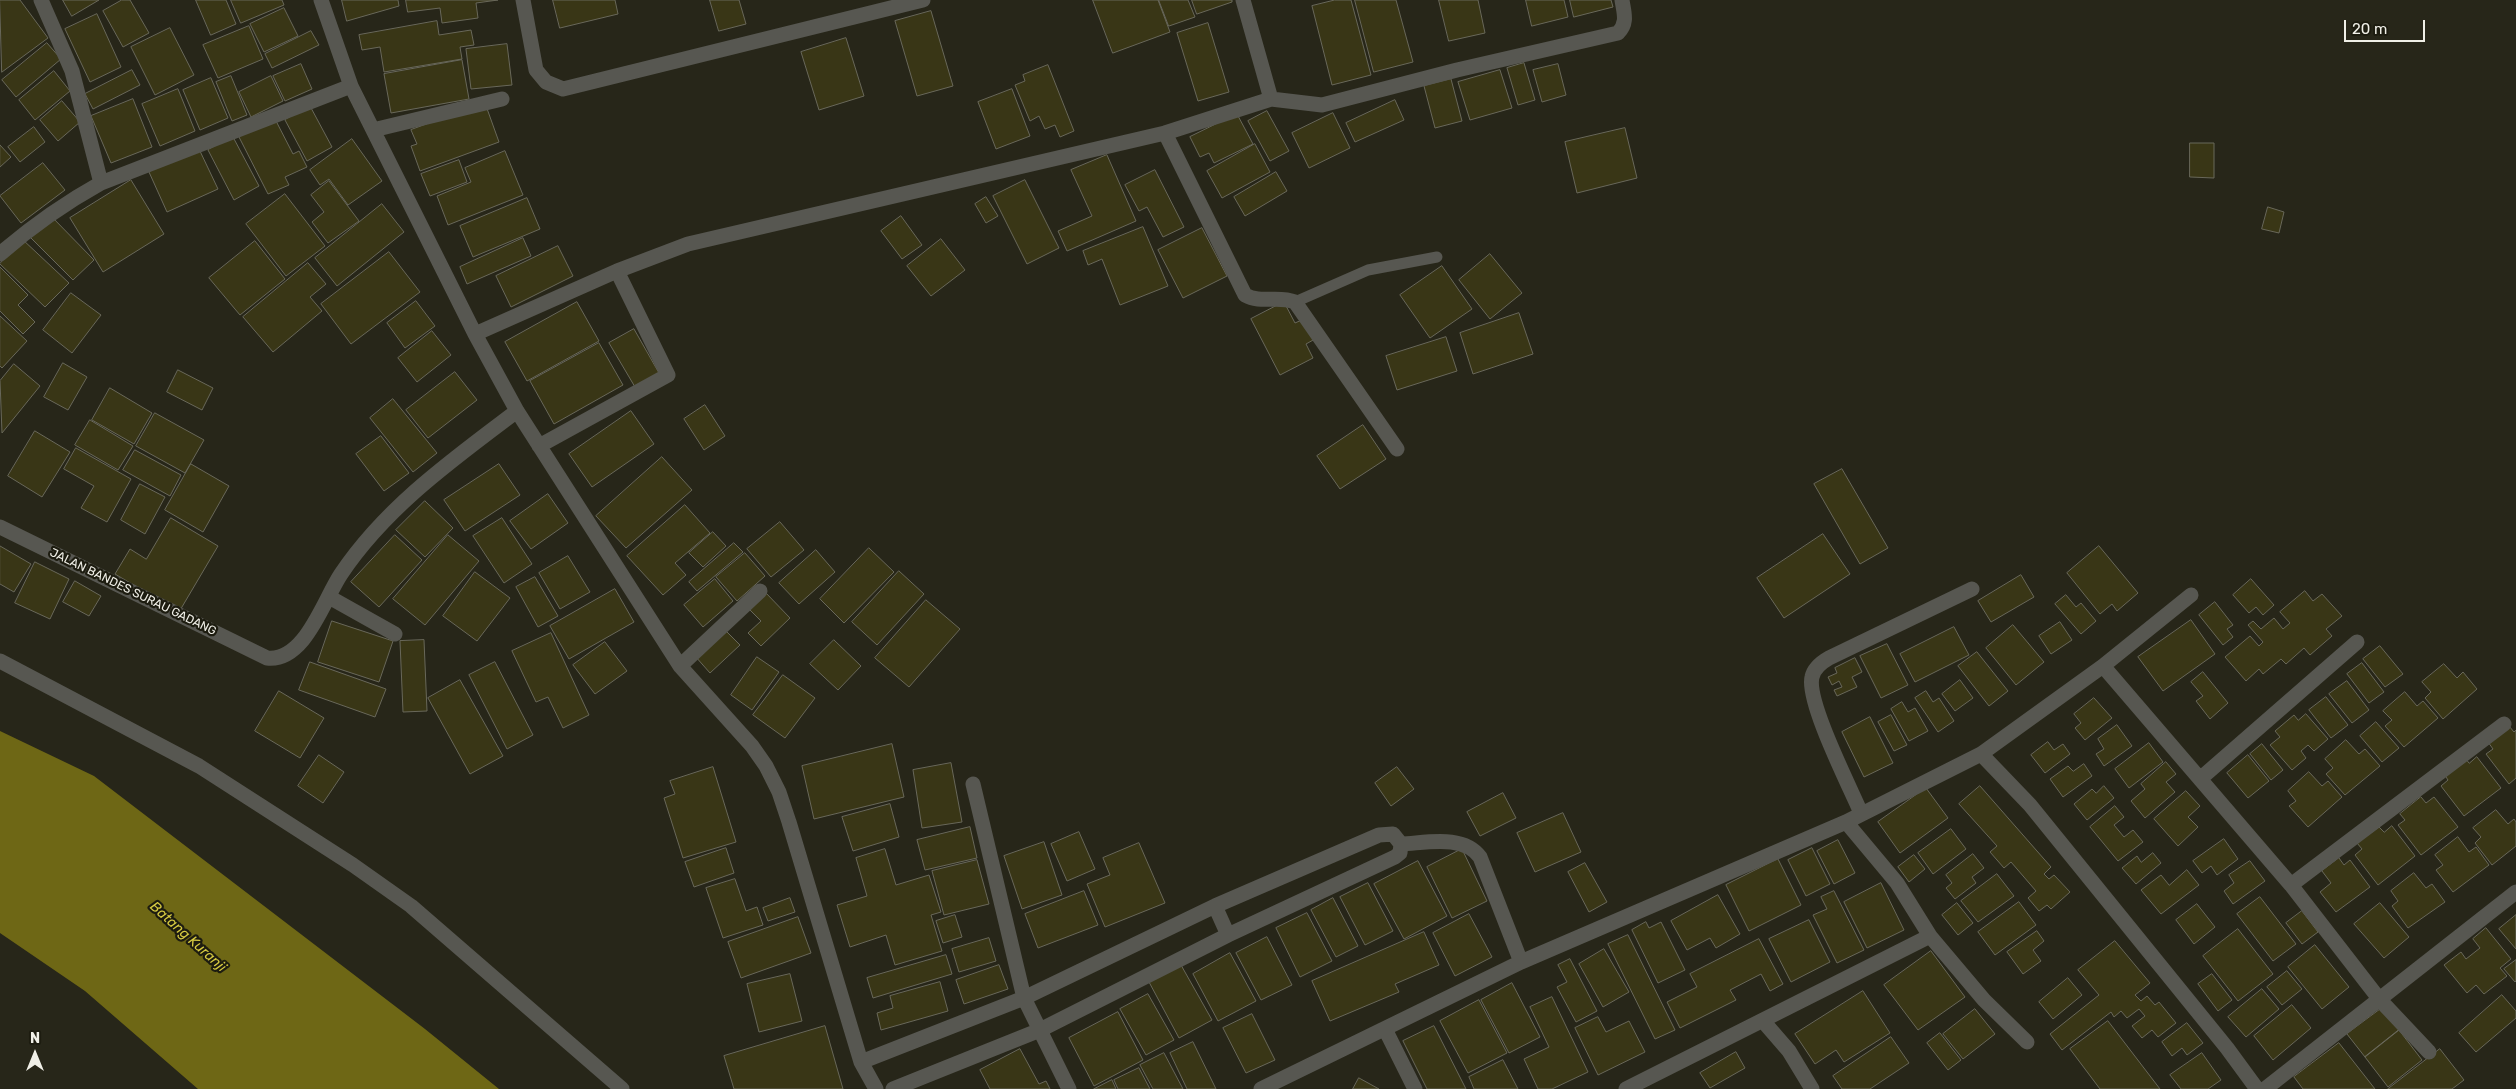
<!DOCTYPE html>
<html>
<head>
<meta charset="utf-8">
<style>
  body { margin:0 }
  #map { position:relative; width:2516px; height:1089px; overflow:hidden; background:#272619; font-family:Rubik,sans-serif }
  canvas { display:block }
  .north { position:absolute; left:10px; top:1029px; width:50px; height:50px; -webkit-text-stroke:4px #1d1c10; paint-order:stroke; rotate:0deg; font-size:14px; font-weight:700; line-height:20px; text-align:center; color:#f0efe7 }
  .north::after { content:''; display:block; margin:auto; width:18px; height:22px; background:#f0efe7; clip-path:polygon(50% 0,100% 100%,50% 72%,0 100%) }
  .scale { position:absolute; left:2344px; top:20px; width:81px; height:22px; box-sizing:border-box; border:2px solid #f0efe7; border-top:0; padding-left:6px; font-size:15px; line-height:18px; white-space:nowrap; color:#f0efe7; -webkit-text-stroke:4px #1d1c10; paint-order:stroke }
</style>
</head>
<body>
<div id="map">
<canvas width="2516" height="1089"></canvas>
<div class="north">N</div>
<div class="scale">20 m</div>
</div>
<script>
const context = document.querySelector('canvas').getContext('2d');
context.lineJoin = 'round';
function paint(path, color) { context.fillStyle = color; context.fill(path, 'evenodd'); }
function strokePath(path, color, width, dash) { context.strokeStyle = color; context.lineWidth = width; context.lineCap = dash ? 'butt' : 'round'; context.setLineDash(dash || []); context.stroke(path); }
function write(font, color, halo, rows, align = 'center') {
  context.font = font + ' Rubik,sans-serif'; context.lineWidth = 4.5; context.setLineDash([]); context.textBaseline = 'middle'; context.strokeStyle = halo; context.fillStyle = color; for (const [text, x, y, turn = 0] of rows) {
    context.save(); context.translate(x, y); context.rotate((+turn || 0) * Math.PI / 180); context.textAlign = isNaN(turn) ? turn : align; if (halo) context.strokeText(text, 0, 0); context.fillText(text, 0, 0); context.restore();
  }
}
paint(new Path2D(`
  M0,731l94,45 331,253 74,60h-301l-113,-98 -85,-58z`), '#6e6715');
const building = new Path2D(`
  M0,0h20l28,38 -46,34z
  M63,0h36l-27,16z
  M122,0h8l19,33 -26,14 -20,-36z
  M196,0h30l10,24 -25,11z
  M231,0h51l2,5 -43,18z
  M342,0h56l1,6 -52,15z
  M406,0h92l-22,3 2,15 -36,5 -2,-15 -32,4z
  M553,0h62l3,14 -58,14z
  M710,0h29l7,24 -27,7z
  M1093,0h65l12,32 -57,21z
  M1159,0h29l7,17 -26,9z
  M1192,0h40v2l-35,12z
  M1335,0h16l20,75 -39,10 -20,-79z
  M1355,0h41l17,62 -39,10z
  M1439,0h39l7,33 -36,8z
  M1526,0h38l4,17 -36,9z
  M1570,0h41l2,7 -39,10z
  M284,8l14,28 -34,16 -14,-28z
  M931,11l22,75 -36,10 -22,-75z
  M97,14l24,53 -31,15 -25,-53z
  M437,21l2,14 32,-5 3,15 -14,2 2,12 -78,13 -4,-25 -18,3 -3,-15z
  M1208,23l21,69 -31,9 -21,-68z
  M249,26l14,33 -45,19 -15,-33z
  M170,28l24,47 -39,20 -24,-48z
  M311,31l8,14 -47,23 -7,-14z
  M846,38l18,58 -45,14 -18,-58z
  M47,43l14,16 -45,38 -14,-17z
  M507,44l5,41 -41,4 -5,-40z
  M462,60l7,39 -78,14 -7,-39z
  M1524,63l11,37 -17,5 -11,-37z
  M301,64l11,25 -27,12 -12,-25z
  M1558,64l8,31 -24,7 -9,-32z
  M1048,65l26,66 -14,6 -5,-12 -10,4 -6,-13 -9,5 -15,-36 10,-4 -2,-6z
  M132,70l8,15 -47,24 -8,-15z
  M1500,70l12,38 -42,12 -12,-38z
  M54,71l16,20 -35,29 -16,-20z
  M231,76l16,39 -15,6 -16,-39z
  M271,76l12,25 -32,16 -12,-25z
  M211,78l17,40 -28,12 -17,-40z
  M1451,79l11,42 -27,7 -11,-42z
  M178,89l17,42 -35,15 -18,-42z
  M1012,89l18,47 -34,13 -18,-47z
  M133,99l19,48 -41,16 -20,-47z
  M1395,100l9,20 -49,22 -9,-19z
  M62,101l18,21 -22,19 -18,-21z
  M485,103l14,39 -79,29 -9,-25 6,-2 -6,-14z
  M310,106l22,41 -25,14 -22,-41z
  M1267,111l22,40 -19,10 -22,-40z
  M1333,113l17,35 -41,20 -17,-35z
  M1237,114l16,30 -39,19 -5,-10 -9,4 -10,-20z
  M275,119l18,35 6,-3 8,16 -22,10 4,8 -21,9 -29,-57z
  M34,127l11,15 -25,20 -12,-15z
  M1625,128l12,50 -60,15 -12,-51z
  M233,137l26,49 -25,14 -26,-50z
  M352,139l30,42 -34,24 -19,-26 -9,6 -10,-15z
  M2190,143h24v35l-24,-1z
  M1255,144l15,28 -48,26 -15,-27z
  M0,145l11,12 -11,10z
  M199,149l19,40 -51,23 -18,-40z
  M505,151l18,44 -75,30 -11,-29 34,-14 -6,-14z
  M1107,155l29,66 -69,30 -9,-20 34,-15 -21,-46z
  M459,160l8,22 -37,14 -9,-22z
  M43,163l22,27 -44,33 -21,-27z
  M1155,170l29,57 -21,10 -16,-30 -8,4 -14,-26z
  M1276,172l11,19 -42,25 -11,-19z
  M131,180l33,54 -61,38 -33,-54z
  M1025,180l34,68 -32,16 -34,-68z
  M329,181l30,40 -31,22 -16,-21 12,-10 -13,-17z
  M285,194l40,52 -39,30 -40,-52z
  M986,197l12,19 -12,7 -11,-19z
  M527,198l13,31 -67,28 -13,-31z
  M382,204l22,28 -67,54 -22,-28z
  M2268,207l16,5 -5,21 -17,-4z
  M51,216l43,44 -21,20 -43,-43z
  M901,216l21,29 -20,14 -21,-28z
  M1143,227l25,59 -48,19 -18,-46 -14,6 -5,-14z
  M1202,228l25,48 -44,22 -25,-48z
  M523,238l8,18 -64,28 -7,-17z
  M22,239l47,44 -24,24 -45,-43z
  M941,239l24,31 -34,26 -24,-30z
  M255,241l30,38 -45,36 -31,-37z
  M558,246l15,30 -62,31 -15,-31z
  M389,252l31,40 -69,52 -30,-40z
  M1490,254l32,39 -32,26 -31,-39z
  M308,263l18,21 -16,13 12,14 -49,41 -30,-35z
  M1442,266l30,43 -42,29 -30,-43z
  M0,267l28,28 -10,10 17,17 -12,12 -23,-23z
  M71,293l30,22 -29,38 -29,-23z
  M416,301l19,25 -30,22 -18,-25z
  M577,302l22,39 -72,40 -22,-39z
  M1284,302l11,21 9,-4 11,20 -9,5 7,14 -33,17 -29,-56z
  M1519,313l14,41 -60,20 -13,-41z
  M0,316l27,25 -25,27 -2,-2z
  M634,329l25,44 -24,14 -26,-44z
  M432,331l19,24 -34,27 -19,-24z
  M1446,337l11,34 -60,19 -11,-34z
  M599,343l24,42 -69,39 -24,-43z
  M63,363l24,14 -19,33 -24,-13z
  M14,364l26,22 -38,47 -2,-52z
  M178,370l35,18 -11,22 -35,-18z
  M455,372l22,28 -49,38 -22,-28z
  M110,388l42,25 -18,31 -42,-24z
  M393,399l44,54 -24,19 -43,-54z
  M705,405l20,31 -21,14 -20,-31z
  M631,411l23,33 -62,43 -23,-33z
  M155,413l49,27 -19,33 -49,-27z
  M90,420l43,26 -15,24 -43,-25z
  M1363,425l23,34 -46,30 -23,-33z
  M35,431l35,21 -28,45 -34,-21z
  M381,436l28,37 -25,18 -28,-37z
  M76,448l55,31 -24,43 -26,-14 13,-22 -30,-17z
  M135,450l46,25 -11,21 -47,-26z
  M662,457l30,33 -66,58 -30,-32z
  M191,464l38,22 -26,46 -38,-22z
  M499,464l21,31 -55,36 -21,-31z
  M1842,469l46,79 -28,16 -46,-80z
  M140,484l25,13 -20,37 -24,-14z
  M548,494l20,29 -37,26 -21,-28z
  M425,501l28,27 -28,29 -29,-27z
  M685,505l25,28 -35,30 11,12 -23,20 -36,-39z
  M171,518l47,28 -39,66 -64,-38 15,-25 16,10z
  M502,518l30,46 -28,19 -31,-47z
  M780,522l24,28 -33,27 -24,-28z
  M713,532l13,14 -23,21 -14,-14z
  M1823,534l27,40 -66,44 -27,-40z
  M395,535l27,25 -43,47 -28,-25z
  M448,535l31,26 -54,64 -32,-26z
  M734,543l9,9 -46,39 -8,-9z
  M0,546l31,18 -17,28 -14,-8z
  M2099,546l39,47 -21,18 -5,-7 -12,10 -33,-41z
  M869,548l25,24 -50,51 -24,-24z
  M816,550l19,22 -36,32 -20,-21z
  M745,553l20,23 -28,25 -21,-24z
  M568,556l22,36 -30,17 -21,-36z
  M35,562l34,17 -19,40 -35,-16z
  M899,571l25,23 -47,51 -25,-23z
  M475,572l35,26 -33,43 -34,-25z
  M2021,575l13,22 -43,25 -13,-21z
  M535,577l23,39 -20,11 -22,-40z
  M715,579l18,22 -30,26 -19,-22z
  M2251,579l23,26 -11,10 -7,-8 -7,6 -16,-18z
  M75,581l26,15 -12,20 -26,-14z
  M615,589l19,33 -65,37 -19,-33z
  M2305,591l8,10 9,-7 20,22 -16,13 6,7 -22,19 -6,-7 -18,16 -5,-5 -18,15 -4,-5 -13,12 -21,-24 25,-21 9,10 4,-4 -15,-17 5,-4 8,8 13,-11 9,11 7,-6 -10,-11z
  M765,592l25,26 -29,28 -13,-13 13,-12 -13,-13z
  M2066,595l10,12 5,-4 15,18 -15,13 -26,-30z
  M926,600l34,29 -51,58 -34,-29z
  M2215,602l18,23 -6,4 6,8 -10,8 -24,-30z
  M2191,620l24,34 -52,37 -25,-34z
  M332,621l61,20 -14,41 -61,-20z
  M2060,622l12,18 -21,14 -12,-18z
  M2013,625l31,37 -28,23 -30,-37z
  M1954,627l15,28 -54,27 -15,-28z
  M724,629l16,16 -30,28 -15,-17z
  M551,633l38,82 -26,13 -15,-31 -12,5 -24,-51z
  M424,640l3,71 -24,1 -3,-71z
  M834,640l27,26 -23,24 -28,-26z
  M605,642l22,29 -32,23 -22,-29z
  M1887,644l21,41 -27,13 -21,-42z
  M2380,646l23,28 -18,13 -22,-28z
  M1977,652l31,39 -19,15 -31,-40z
  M757,657l22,15 -27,38 -21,-15z
  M1855,658l7,14 -10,5 5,10 -20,9 -3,-6 8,-3 -3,-6 -7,4 -4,-8 9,-4 -2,-5z
  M310,662l76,27 -11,28 -76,-27z
  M495,662l38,73 -26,14 -38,-74z
  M2362,663l22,29 -15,11 -22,-29z
  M2444,664l13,14 6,-6 14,17 -34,30 -18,-21 6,-6 -9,-10z
  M2203,672l25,31 -18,16 -14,-18 7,-5 -12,-14z
  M783,675l32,23 -30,40 -32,-23z
  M460,680l43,76 -33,18 -42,-76z
  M1960,680l13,18 -18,13 -13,-17z
  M2347,681l22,29 -17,13 -23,-29z
  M279,691l45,27 -24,40 -45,-27z
  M1926,691l7,11 6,-4 15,23 -16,11 -23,-34z
  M2405,692l12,14 6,-5 15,17 -34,29 -19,-21 7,-6 -9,-9z
  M2326,697l22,28 -17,13 -22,-28z
  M2094,698l18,20 -27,22 -10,-12 6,-5 -7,-9z
  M1902,702l6,10 7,-4 13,23 -19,10 -18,-32z
  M2306,714l22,25 -14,12 -6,-6 -7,6 5,7 -14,12 -22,-25 10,-8 -5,-6 19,-16 4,5z
  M1891,715l16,30 -13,6 -16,-29z
  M1870,717l23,46 -29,14 -22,-45z
  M2376,722l23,26 -17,14 -22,-26z
  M2117,725l15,21 -28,20 -8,-12 8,-5 -6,-10z
  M2509,726l5,6 2,-2v48l-7,6 -23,-30 7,-5 -5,-7z
  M2346,740l13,14 6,-5 15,17 -35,29 -19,-21 7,-6 -8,-9z
  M2048,742l6,8 9,-6 7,10 -25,19 -14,-18z
  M2149,743l14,19 -34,26 -14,-19z
  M892,744l12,53 -90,22 -12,-53z
  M2262,744l21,26 -12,10 -21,-26z
  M319,755l25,17 -21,31 -25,-17z
  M2248,755l21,26 -21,17 -21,-25z
  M2477,757l24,31 -37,28 -23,-30 7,-6 -4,-6 21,-16 4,5z
  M2166,762l10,12 -10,8 9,10 -30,26 -14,-17 14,-12 -4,-5z
  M951,763l11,59 -40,6 -9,-58z
  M2084,764l8,12 -29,21 -13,-18 18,-13 5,5z
  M713,767l23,75 -53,16 -19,-60 11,-4 -5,-13z
  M1397,767l17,22 -23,17 -16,-23z
  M2309,772l13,14 6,-5 14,16 -34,30 -19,-21 7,-5 -8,-10z
  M1980,786l71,81 -7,7 5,5 5,-4 16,17 -19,17 -4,-4 -8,6 -11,-13 8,-7 -25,-29 -7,6 -14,-16 7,-6 -38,-42z
  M2104,786l10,12 -27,22 -13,-16 18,-15 4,4z
  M1926,788l22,30 -48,35 -22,-31z
  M2186,791l14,15 -12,11 10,10 -20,19 -24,-27z
  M1503,793l13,25 -36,18 -13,-24z
  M2421,797l5,6 8,-6 24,30 -37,28 -23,-30 7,-5 -5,-6z
  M890,804l9,33 -46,14 -11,-34z
  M2115,806l9,11 -10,8 10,12 9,-7 10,12 -25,19 -28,-34z
  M2496,810l12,14 6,-5 2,3v24l-24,19 -17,-22 6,-6 -8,-9z
  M1563,813l18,39 -46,20 -18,-39z
  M2392,826l23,30 -37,29 -23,-30 7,-6 -5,-6 22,-16 5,5z
  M970,827l7,31 -52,12 -8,-30z
  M1951,829l15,20 -33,25 -15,-21z
  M1079,832l16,37 -28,12 -16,-37z
  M2458,837l11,15 7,-5 13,18 -36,27 -17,-22 7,-5 -8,-10z
  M2224,839l14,20 -21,16 -6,-9 -9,7 -9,-12z
  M1838,840l17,33 -21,11 -17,-33z
  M1044,842l18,53 -40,14 -18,-53z
  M1139,843l26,60 -60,24 -18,-43 23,-9 -7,-17z
  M726,848l8,25 -40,14 -9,-25z
  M1812,848l18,36 -24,12 -18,-36z
  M885,849l11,36 33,-10 12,37 -10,3 11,36 -47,14 -9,-30 -36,12 -13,-42 30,-9 -11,-38z
  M1462,849l25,52 -35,17 -25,-51z
  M2153,853l8,10 -25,21 -14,-16 15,-12 4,6z
  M1973,854l11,14 -12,9 4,6 -21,16 -9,-11 6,-5 -6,-8z
  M1914,855l11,14 -16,13 -11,-15z
  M2339,858l5,7 6,-5 20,27 -34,25 -16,-20 11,-9 -9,-12z
  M1778,859l23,46 -52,26 -23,-46z
  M977,860l12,44 -45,11 -12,-44z
  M1418,861l29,55 -43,23 -30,-55z
  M2250,861l15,20 -32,23 -9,-13 10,-8 -5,-8z
  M1585,863l22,39 -18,10 -21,-40z
  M2187,870l12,15 -38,29 -20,-24 20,-15 8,10z
  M2414,873l12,15 6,-4 13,18 -37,26 -16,-22 6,-5 -7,-10z
  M1997,874l17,22 -36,26 -17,-21z
  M735,879l11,32 11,-4 6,18 -40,13 -17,-50z
  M1368,883l25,48 -28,14 -25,-48z
  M1881,883l23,47 -37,18 -23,-46z
  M1084,891l14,34 -60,23 -13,-34z
  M1834,891l30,59 -27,13 -24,-48 14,-6 -6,-12z
  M1718,895l22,39 -24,14 -6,-10 -23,12 -16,-29z
  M2260,897l36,47 -23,17 -36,-47z
  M790,898l5,14 -27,9 -5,-13z
  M1333,898l25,48 -22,11 -25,-47z
  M2019,902l17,23 -41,30 -17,-23z
  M1957,903l16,20 -15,12 -16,-20z
  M2380,903l29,34 -25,21 -30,-34z
  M2197,904l18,23 -21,17 -18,-24z
  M2302,911l16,21 -16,12 -16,-21z
  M1307,913l25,48 -32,16 -24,-49z
  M1469,914l23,43 -37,19 -22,-43z
  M955,915l7,22 -19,6 -7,-22z
  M2516,915v34l-17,-20z
  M798,917l13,36 -70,25 -13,-36z
  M1809,920l21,42 -39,20 -22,-43z
  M1646,922l3,6 12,-6 24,48 -27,13 -26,-53z
  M2486,928l25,31 -11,9 7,8 -23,18 -8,-9 -9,8 -23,-28 17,-13 5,7 14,-11 -7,-9z
  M2238,929l35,45 -35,27 -35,-45z
  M2037,931l7,10 -11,9 8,11 -18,13 -16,-22z
  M1424,932l15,33 -44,19 4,8 -69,29 -18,-40z
  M1628,935l47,95 -20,9 -47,-95z
  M1267,937l25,48 -31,15 -25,-47z
  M989,938l7,23 -37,11 -7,-23z
  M1759,939l24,45 -13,7 -9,-17 -31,16 6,10 -56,28 -13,-26 30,-15 -7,-13z
  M2115,941l35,42 -15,12 6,6 6,-5 8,9 4,-3 17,21 -18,14 -6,-7 -10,8 -10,-12 13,-10 -6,-7 -12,9 -6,-7 -7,6 -3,-5 -49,38 -12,-16 49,-39 -21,-25z
  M2315,945l34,42 -27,22 -34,-42z
  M1604,949l25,43 -26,15 -24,-43z
  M1931,951l34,46 -47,33 -34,-45z
  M1230,953l26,48 -38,20 -25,-47z
  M946,955l6,19 -79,24 -6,-20z
  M1570,959l27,52 -21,11 -19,-35 10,-5 -9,-17z
  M2516,960v21l-1,1 -11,-13z
  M999,965l9,24 -44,15 -8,-24z
  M1181,965l31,55 -33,18 -30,-56z
  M2287,971l15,18 -20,16 -15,-18z
  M790,974l12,47 -43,11 -12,-48z
  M2212,974l20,26 -14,11 -20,-27z
  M2068,978l14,17 -29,24 -14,-17z
  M940,982l8,29 -67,19 -4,-17 16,-5 -3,-12z
  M1512,983l28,54 -31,16 -28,-53z
  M2262,989l17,20 -33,28 -18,-20z
  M1863,991l27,42 -46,29 -8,-12 -21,14 -20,-30z
  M1148,994l26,46 -28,15 -26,-46z
  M2502,995l14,16v7l-40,34 -17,-19z
  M1552,997l36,75 -36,17h-14l-14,-30 25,-12 -19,-40z
  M1479,1000l28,53 -39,20 -28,-52z
  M2292,1005l19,23 -38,32 -19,-24z
  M2382,1008l17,22 -34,27 -18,-23z
  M1975,1009l20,25 -32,25 -20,-25z
  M1118,1012l25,48 -49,26 -25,-48z
  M1252,1014l23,46 -29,13 -23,-45z
  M1598,1017l8,15 23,-11 16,31 -47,23 -23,-47z
  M2108,1021l52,68h-60l-30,-40z
  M2187,1023l16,20 -16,12 -5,-7 -10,8 -10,-14z
  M825,1026l18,63h-109l-10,-33z
  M1434,1026l32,63h-39l-24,-48z
  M2399,1030l23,30 -34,27 -23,-30z
  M1940,1033l21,27 -13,10 -21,-27z
  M1891,1037l18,26 -39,26h-28l-9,-13z
  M1193,1042l23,47h-29l-17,-36z
  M2339,1043l36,46h-72l-9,-12z
  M1020,1049l19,35 7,-3 4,8h-60l-10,-19z
  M2440,1049l24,31 -12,9h-64z
  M1736,1052l9,16 -35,20 -10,-15z
  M1164,1053l19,36h-30l-13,-24z
  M2202,1053l19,27 -13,9h-27l-11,-14z
  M1503,1060l15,29h-44l-5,-12z
  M1139,1068l11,21h-32l-4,-9z
  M1359,1078l20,11h-26z
  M1112,1080l4,9h-22z`);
paint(building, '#393616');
strokePath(building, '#69685a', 1);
strokePath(new Path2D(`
  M1295,302l73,-32 69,-13`), '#575751', 11);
strokePath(new Path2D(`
  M41,0l31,71 29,112
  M321,0l30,86 124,248 42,77 163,255 72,80 14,20 13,26 10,30 72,240 15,27
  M523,0l13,70 10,12 17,7 360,-89
  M1243,0l28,99
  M373,130l129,-31
  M1165,133l80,162c16,9 33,0 50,7l102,147
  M0,254c31,-27 65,-51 101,-71l250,-97
  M475,334l142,-63 71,-27 477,-111 106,-34 51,6 135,-35 161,-37c10,-10 6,-20 4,-33
  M539,446l129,-71 -51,-104
  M0,527l267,131c38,4 56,-57 74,-84 45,-67 111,-114 176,-163
  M329,597l66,37
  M0,661l199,105 154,99 58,41 211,183
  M680,666l80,-75
  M2103,666l188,219 89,115 49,52
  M1981,754l49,51 197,243 30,41
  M2200,779l157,-137
  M973,784l51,214 45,91
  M1861,813c-11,-26 -55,-112 -49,-136 2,-9 10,-15 17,-19l143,-69
  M1846,822l51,61 33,53 54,64 43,42
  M1401,844c25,-1 62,-10 79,13l41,105
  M2291,885l213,-161
  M1215,906l13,29
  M1763,1021l26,30 23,38
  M1385,1029l30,60
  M861,1062l163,-64 191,-92 164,-71 14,-1 8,10 -1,9 -5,4 -167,78 -188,95 -147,59
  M1261,1089l260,-127 325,-140 135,-68 122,-88 88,-71
  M1626,1089l304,-153
  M2265,1089l251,-197`), '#575751', 15);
write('12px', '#f0efe7', '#1d1c10', [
  ["JALAN BANDES SURAU GADANG",133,592,26]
]);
write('italic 14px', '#d6ca41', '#1d1c10', [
  ["Batang Kuranji",188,937,42]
]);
</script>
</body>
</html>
